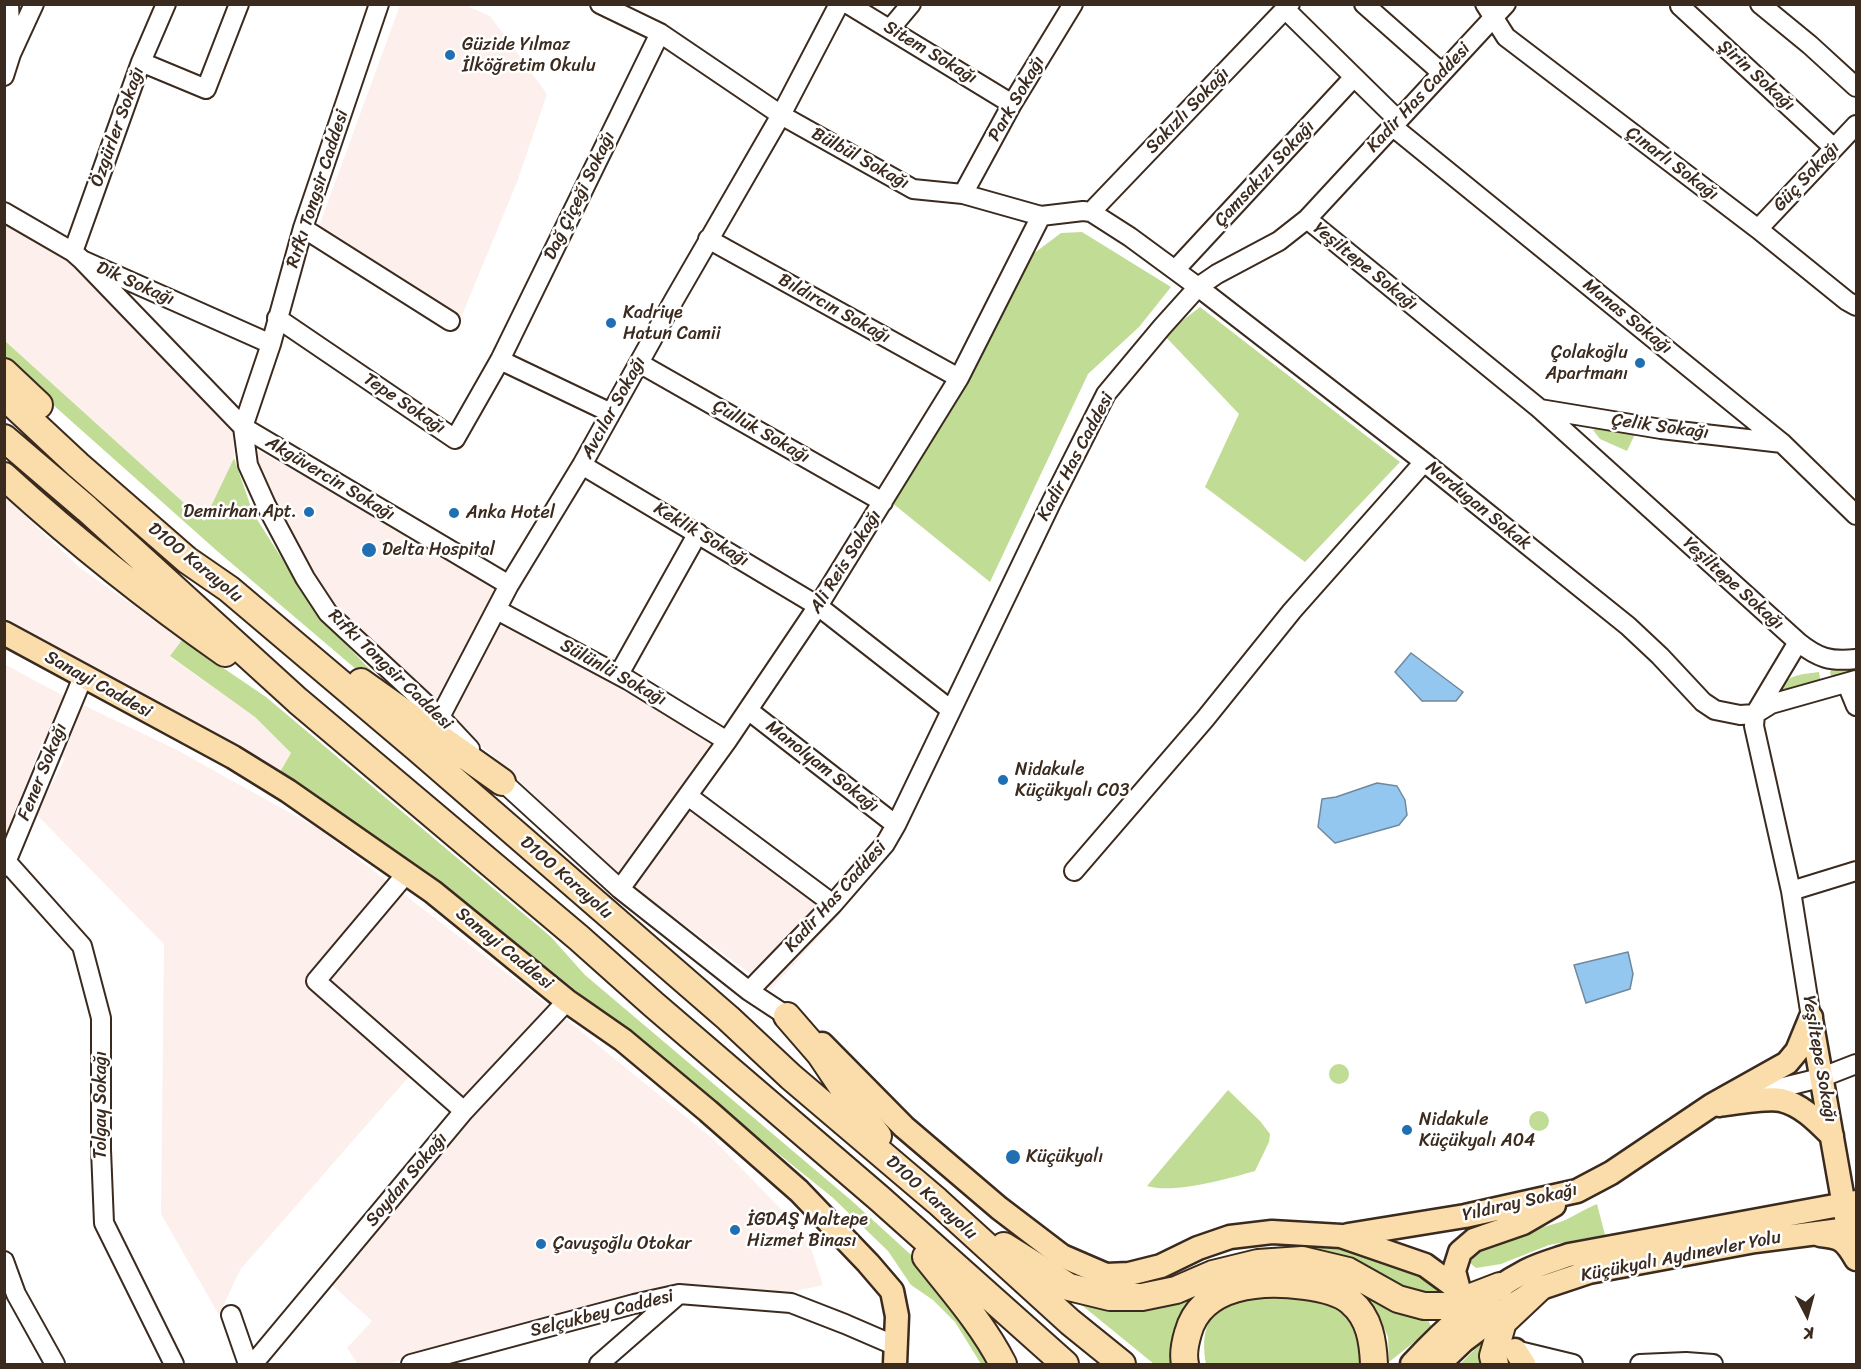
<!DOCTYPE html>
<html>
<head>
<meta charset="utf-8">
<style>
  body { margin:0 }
  #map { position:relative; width:1861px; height:1369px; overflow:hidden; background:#fff; font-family:Sriracha,sans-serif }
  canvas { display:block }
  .frame { position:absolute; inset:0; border:6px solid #3b2a1e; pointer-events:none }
  .north { position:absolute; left:1777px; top:1285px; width:60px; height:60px; -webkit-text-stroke:4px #fff; paint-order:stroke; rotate:174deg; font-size:16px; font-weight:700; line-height:24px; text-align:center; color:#3b2a1e }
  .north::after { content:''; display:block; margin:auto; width:21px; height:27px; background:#3b2a1e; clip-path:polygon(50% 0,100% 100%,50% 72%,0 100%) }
</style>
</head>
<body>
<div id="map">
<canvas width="1861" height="1369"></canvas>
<div class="frame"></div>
<div class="north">K</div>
</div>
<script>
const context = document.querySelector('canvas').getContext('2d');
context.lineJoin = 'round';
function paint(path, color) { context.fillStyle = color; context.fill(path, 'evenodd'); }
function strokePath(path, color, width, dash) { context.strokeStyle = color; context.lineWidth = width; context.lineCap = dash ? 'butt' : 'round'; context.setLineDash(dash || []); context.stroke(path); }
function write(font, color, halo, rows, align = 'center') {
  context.font = font + ' Sriracha,sans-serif'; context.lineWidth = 5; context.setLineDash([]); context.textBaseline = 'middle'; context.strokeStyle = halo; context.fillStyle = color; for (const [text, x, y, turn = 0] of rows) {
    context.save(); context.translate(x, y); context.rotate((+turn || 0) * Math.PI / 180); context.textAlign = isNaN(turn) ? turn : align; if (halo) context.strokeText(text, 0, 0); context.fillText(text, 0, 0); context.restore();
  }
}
paint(new Path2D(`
  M400,5h65l25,11 57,78 -30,88 -57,138 -142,-91z
  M5,220l62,39 166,173 1,25 -30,64 -199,-180z
  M257,450l249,136 -9,23 227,133 -37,51 154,120 -70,76 -147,-109 -180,-170 -74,-65 -37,-39 -26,-38 -54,-105z
  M4,496l76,72 102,72 -12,17 85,60 36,36 -11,19 -275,-154z
  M4,664l56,30 115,55 144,80 242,186 152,124 94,97 16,49 -41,9 -108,-7 -115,29 -172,48h-29l-11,-16 25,-27 -42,-38 135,-165 -53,-45 -172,197 -21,45 -58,-101 3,-270 -128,-130 29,-55 -22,-19 -38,100z`), '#fdefeb');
paint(new Path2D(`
  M1082,232l89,55 -32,40 -51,47 -98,208 -99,-80 78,-121 60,-124 32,-24z
  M1200,307l200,155 -95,100 -100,-75 34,-73 -75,-79z
  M5,341l199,180 30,-63 19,55 38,60 44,60 69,72 -47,-35 -141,-120 -211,-188z
  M1606,425l29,9 -8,17 -27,-12 -7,-9z
  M182,640l84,57 285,240 34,38 267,226 69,63 73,100h-13l-26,-42 -22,-22 -22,-15 -23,-34 -56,-54 -356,-287 -196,-138 11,-19 -36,-36 -85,-61z
  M1856,665v8l-23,5 -3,-4 1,-5z
  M1819,672l2,12 -38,8 -2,-4c7,-14 24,-14 38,-16z
  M1329 1074a10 10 0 1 1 20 0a10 10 0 1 1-20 0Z
  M1228,1090l32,31 10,13 -1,8 -14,29c-28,8 -80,23 -108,15z
  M1529 1121a10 10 0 1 1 20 0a10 10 0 1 1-20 0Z
  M1597,1204l8,31 -56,10 -48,19 -25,4 -6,-5c11,-27 68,-32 93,-42 11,-5 22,-12 34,-17z
  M1310,1244l37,3 45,14 58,29 -20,5 -31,-8 -14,-12 -31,-12 -34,-9 -37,-8z
  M1348,1279l76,33 8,16 -43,34 -1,-25 -11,-25z
  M1209,1282l-30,82h-25l-81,-66z
  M1266,1289l70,13 17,13 13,49h-160c-5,-29 -1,-49 27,-65 9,-6 23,-7 33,-10z
  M1484,1340l3,24h-27z`), '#c1dc94');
const water = new Path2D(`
  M1411,653l52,39 -7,9h-34l-27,-29z
  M1377,783l20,3 8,14 2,15 -8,10 -64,18 -17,-16 4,-28 14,-2z
  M1628,952l5,22 -3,15 -44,14 -12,-38z`);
paint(water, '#93c7f0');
strokePath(water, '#70889c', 1.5);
const minor = new Path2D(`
  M9,4l2,45
  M379,4l-76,224 -32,116 -28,83 5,38 18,40 39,73 23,35 112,104 30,32
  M600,4l60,29 121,82 132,74 50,5 78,22 42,-5 8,1 39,25 68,50 226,175 204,164 32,30 43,46 12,8 25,5 15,-1 16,-10 85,-24
  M848,4l164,100
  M1364,4l78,69
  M1485,4l21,33 252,192 89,72 9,5
  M1682,4l-2,2 154,142
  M1760,4l50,41 46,42
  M1286,10l112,110
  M890,29l21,-25
  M141,62l65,27 33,-85
  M4,76l7,-22 23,-50
  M1392,126l390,317 74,72
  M963,194l49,-90 61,-100
  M4,212l69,40 9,8 189,84
  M1091,212l199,-208
  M1307,219l233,190 258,233 -43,72 -1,12 37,165 20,126
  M303,228l147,93
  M1758,229l98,-104
  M708,239l251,139
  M73,252l68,-190 25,-58
  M82,260l161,167 266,158
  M1175,270l179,-193
  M277,318l178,121 45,-79 160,-327
  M500,360l111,53
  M639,363l244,139
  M1540,409l121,20 121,14
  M582,465l236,141 133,104
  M497,610l131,70 99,61
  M1798,642c20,16 32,20 58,17
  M619,674l79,-141
  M1847,684l9,22
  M748,710l148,115
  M440,717l69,-132 73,-120 92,-165 107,-185 58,-111
  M493,773l127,116 129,102 38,25
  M688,796l145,108
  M6,861l76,85 19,72v132l3,73 70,141
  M4,867l79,-190
  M1074,871l131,-152 87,-108 132,-149
  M406,874l-90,107 148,130
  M620,889l107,-148 91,-135 141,-228 82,-162
  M1791,891l65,-20
  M749,991l84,-87 52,-60 11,-19 155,-322 55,-109 56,-67 36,-40 19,-13 62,-33 28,-22 199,-215
  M1755,1094l65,-16 36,-14
  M4,1261l12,33 39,70
  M231,1315l17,49
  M1515,1350l58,14
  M253,1364l211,-253 103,-110
  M411,1364l223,-60 45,-10 112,9 54,21 51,22
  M599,1364l79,-69
  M1640,1364l46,-2 27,2`);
const major = new Path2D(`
  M4,633l229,124 55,34 145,101 134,109 56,39 85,71 91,80 69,72 24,28 5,25 -2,48
  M1811,1019l35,198
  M822,1044l82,83 95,81 63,48 44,19 23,-1 32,-8 37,-18 32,-11 42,-5 69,4 84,29 34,25
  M1719,1105c16,-2 49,-8 62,-5 21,5 36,21 51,36
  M1348,1235l117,-19 112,-25 34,-18 101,-68 75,-42 10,-12 14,-34
  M1820,1235c21,2 25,5 36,24
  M1459,1290l-5,-19 6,-19 14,-12 49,-17 31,-18
  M1515,1350l9,14
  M1412,1364c33,-35 70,-70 114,-93 13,-7 29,-11 43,-16l287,-53
  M1439,1364l24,-23 40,-30 35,-22 51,-17 166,-31 101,-13`);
const highway = new Path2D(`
  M4,372l35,33
  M4,396l74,69 109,95 42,29 189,160 310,269 63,59 146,124 133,121 52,42
  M4,438l83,71 211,192 281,237 74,66 226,194 186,166
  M4,476c70,64 144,123 221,177
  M361,682l141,100
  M787,1016l33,38 37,55 21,27
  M1004,1246l65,41 41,10h32l34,-7 37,-16 45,-11 44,-3 46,11 50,28 26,7h24l52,-20
  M926,1257c28,35 57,68 77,107
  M1185,1364c-2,-9 0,-21 3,-31 13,-49 74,-53 116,-47 15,2 35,5 47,16 19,16 22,40 23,62
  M1495,1364l-2,-8 10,-34 35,-33`);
strokePath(minor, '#3b2a1e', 22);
strokePath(major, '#3b2a1e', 27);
strokePath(highway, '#3b2a1e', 30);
strokePath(minor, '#fff', 18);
strokePath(major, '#faddab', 22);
strokePath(highway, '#faddab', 26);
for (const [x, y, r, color] of [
  [450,55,6,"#1f6fb2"],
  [611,323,6,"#1f6fb2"],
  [1640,363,6,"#1f6fb2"],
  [309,512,6,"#1f6fb2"],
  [454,513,6,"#1f6fb2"],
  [369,550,8,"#1f6fb2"],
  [1003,780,6,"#1f6fb2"],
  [1407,1130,6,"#1f6fb2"],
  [1013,1157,8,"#1f6fb2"],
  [735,1230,6,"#1f6fb2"],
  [541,1244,6,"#1f6fb2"]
]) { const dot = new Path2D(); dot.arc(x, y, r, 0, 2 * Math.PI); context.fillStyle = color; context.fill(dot); strokePath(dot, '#fff', 2); }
write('18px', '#3b2a1e', '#fff', [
  ["Güzide Yılmaz",462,45],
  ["İlköğretim Okulu",462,66],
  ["Kadriye",623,313],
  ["Hatun Camii",623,334],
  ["Çolakoğlu",1628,353,"right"],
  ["Apartmanı",1628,374,"right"],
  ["Demirhan Apt.",297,512,"right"],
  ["Anka Hotel",466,513],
  ["Delta Hospital",382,550],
  ["Nidakule",1015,770],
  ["Küçükyalı C03",1015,791],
  ["Nidakule",1419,1120],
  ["Küçükyalı A04",1419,1141],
  ["Küçükyalı",1026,1157],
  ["İGDAŞ Maltepe",747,1220],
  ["Hizmet Binası",747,1241],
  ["Çavuşoğlu Otokar",553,1244]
], 'left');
write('18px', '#3b2a1e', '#fff', [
  ["Sitem Sokağı",930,53,31],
  ["Şirin Sokağı",1756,76,42],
  ["Kadir Has Caddesi",1419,98,-47],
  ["Park Sokağı",1017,99,-60],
  ["Sakızlı Sokağı",1188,111,-46],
  ["Özgürler Sokağı",118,127,-70],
  ["Bülbül Sokağı",860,159,29],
  ["Çınarlı Sokağı",1672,164,37],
  ["Çamsakızı Sokağı",1265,174,-47],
  ["Güç Sokağı",1807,177,-47],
  ["Rıfkı Tongsir Caddesi",318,189,-72],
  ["Dağ Çiçeği Sokağı",580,196,-64],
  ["Yeşiltepe Sokağı",1365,267,39],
  ["Dik Sokağı",135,284,24],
  ["Bıldırcın Sokağı",834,309,29],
  ["Manas Sokağı",1627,317,39],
  ["Tepe Sokağı",404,404,34],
  ["Avcılar Sokağı",614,408,-61],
  ["Çelik Sokağı",1660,427,8],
  ["Çulluk Sokağı",761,432,30],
  ["Kadir Has Caddesi",1076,457,-62],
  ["Akgüvercin Sokağı",330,479,31],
  ["Nardugan Sokak",1478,506,39],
  ["Keklik Sokağı",701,535,31],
  ["Ali Reis Sokağı",846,562,-58],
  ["D100 Karayolu",195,563,39],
  ["Yeşiltepe Sokağı",1733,584,42],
  ["Rıfkı Tongsir Caddesi",390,670,44],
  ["Sülünlü Sokağı",613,673,29],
  ["Sanayi Caddesi",98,685,29],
  ["Manolyam Sokağı",822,767,38],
  ["Fener Sokağı",43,772,-68],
  ["D100 Karayolu",566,878,41],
  ["Kadir Has Caddesi",836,897,-48],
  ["Sanayi Caddesi",504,949,39],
  ["Yeşiltepe Sokağı",1819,1059,80],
  ["Tolgay Sokağı",101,1105,-90],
  ["Soydan Sokağı",407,1180,-50],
  ["D100 Karayolu",931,1198,42],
  ["Yıldıray Sokağı",1520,1203,-13],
  ["Küçükyalı Aydınevler Yolu",1681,1257,-11],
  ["Selçukbey Caddesi",602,1314,-14]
]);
</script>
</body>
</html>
